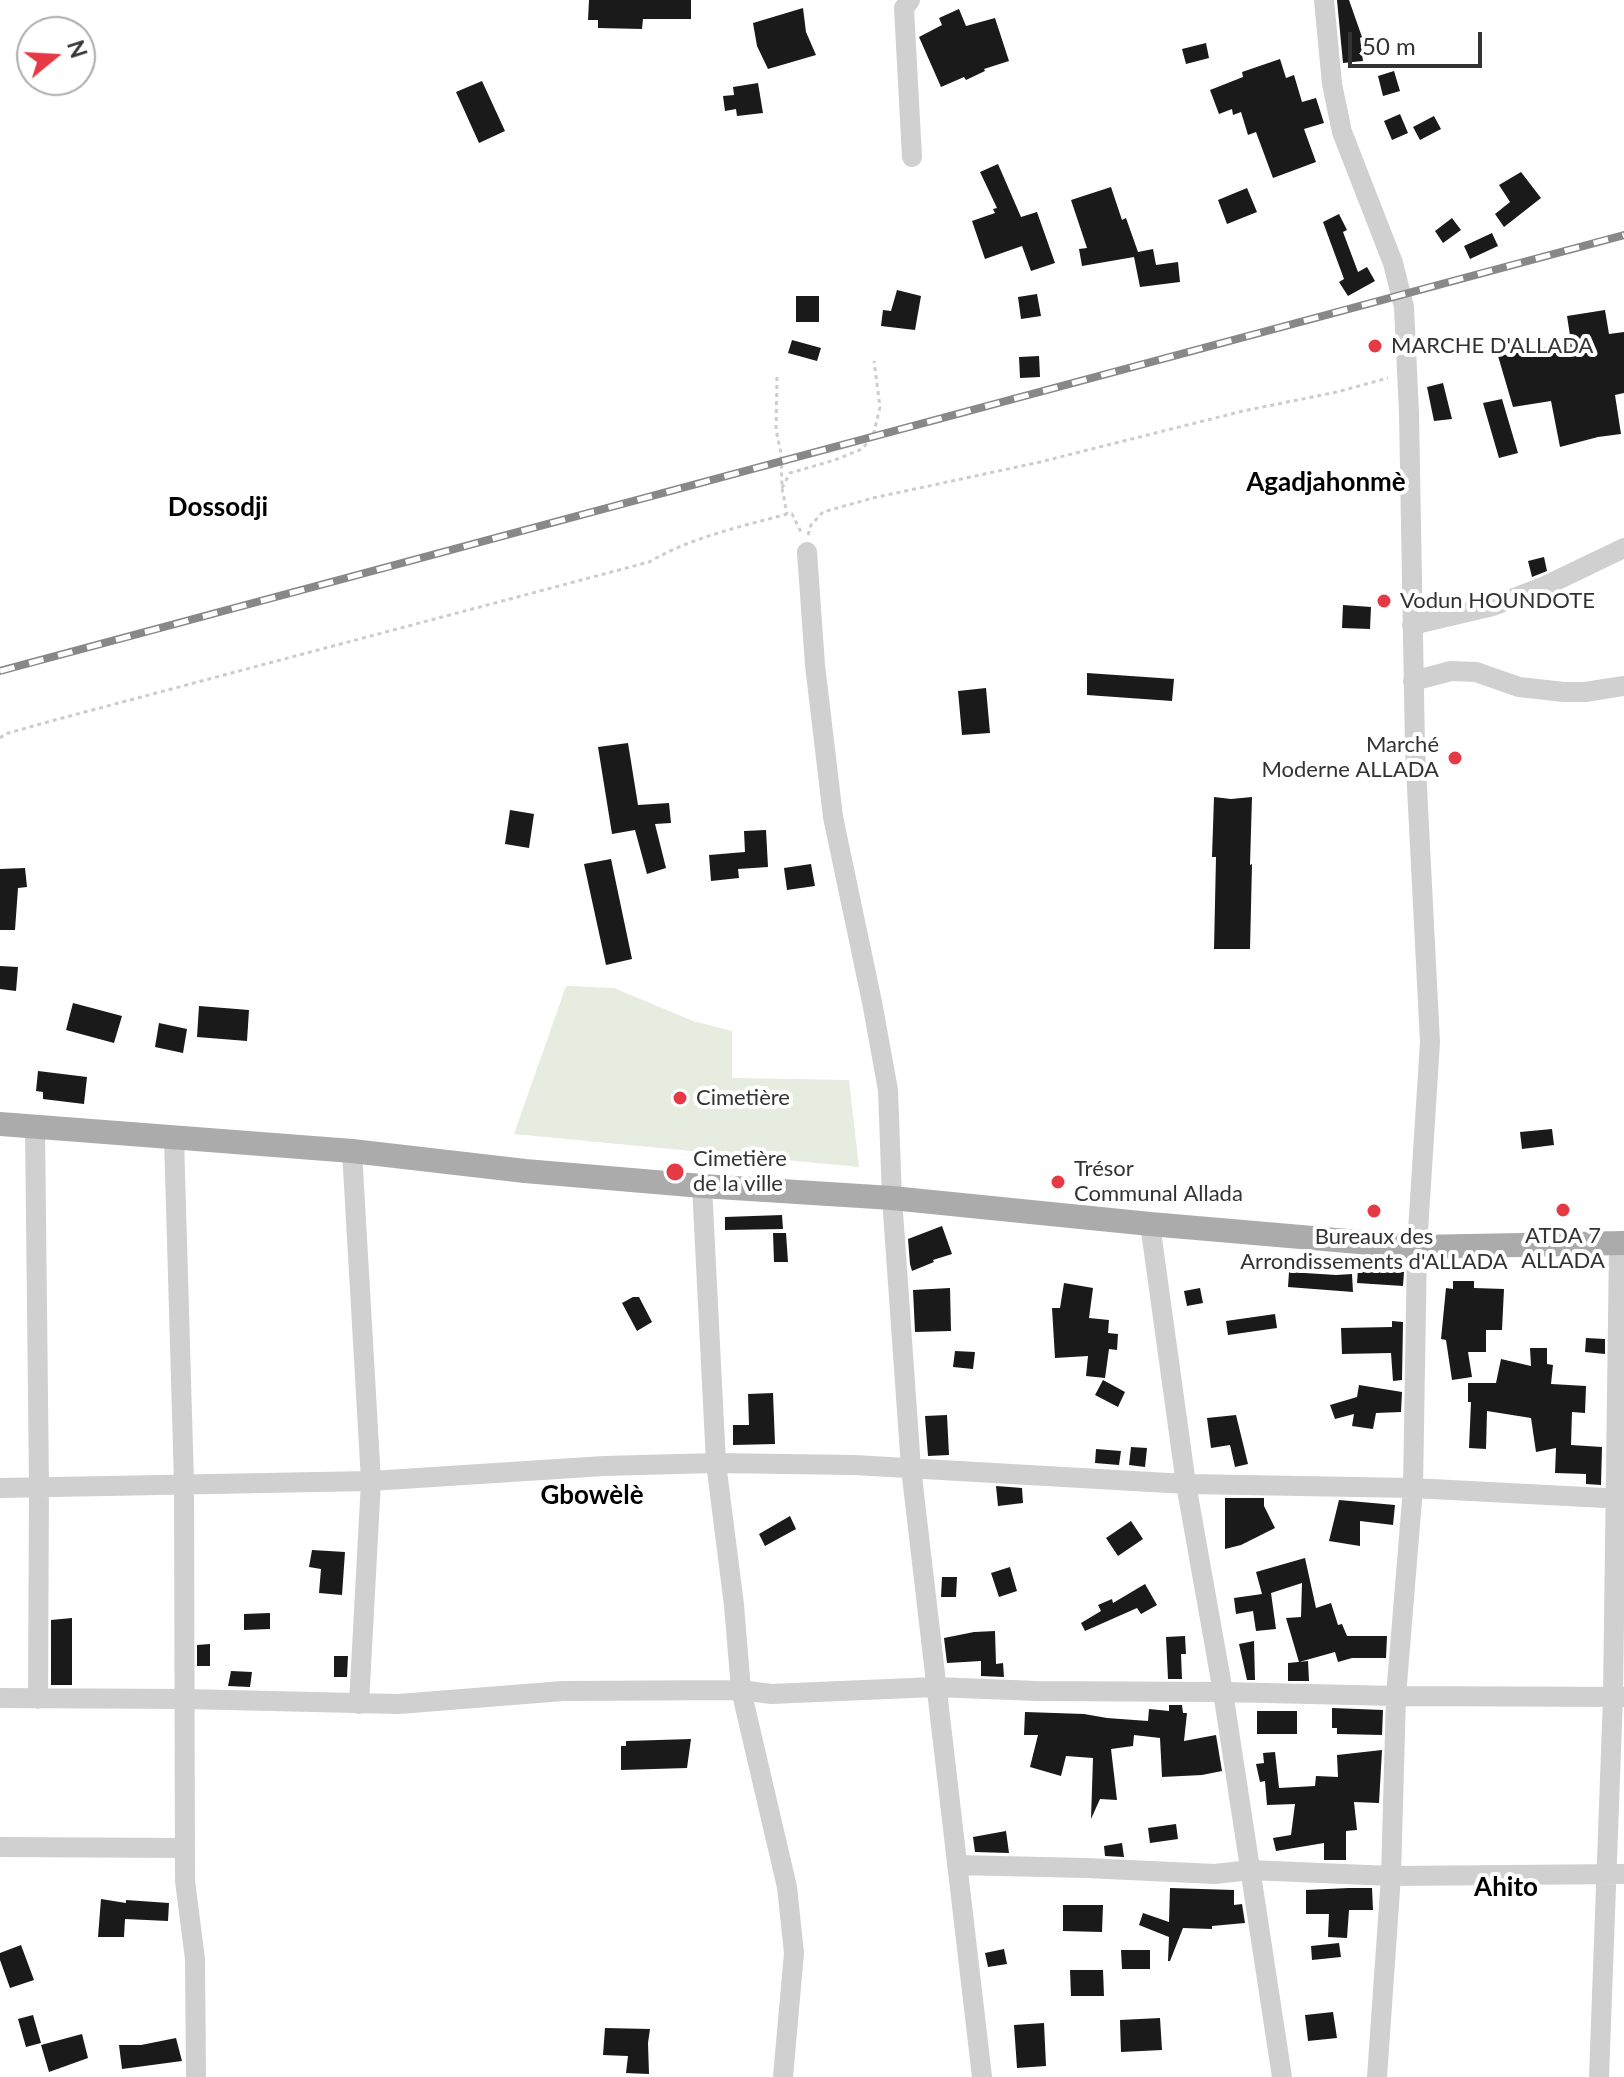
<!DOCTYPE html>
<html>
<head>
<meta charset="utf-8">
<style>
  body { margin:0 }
  #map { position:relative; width:1624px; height:2077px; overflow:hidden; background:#fff; font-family:Lato,sans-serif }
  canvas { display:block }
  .north { position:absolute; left:16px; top:16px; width:80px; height:80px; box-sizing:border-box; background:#fff; border:2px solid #adadad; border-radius:50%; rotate:72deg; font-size:22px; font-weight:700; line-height:32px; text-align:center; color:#333 }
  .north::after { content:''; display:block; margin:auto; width:28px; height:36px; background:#e63946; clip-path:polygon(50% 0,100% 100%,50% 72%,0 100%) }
  .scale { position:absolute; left:1348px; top:32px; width:134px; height:36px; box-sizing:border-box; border:4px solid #333; border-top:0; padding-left:10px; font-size:24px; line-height:28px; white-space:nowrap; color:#333; -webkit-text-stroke:6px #fff; paint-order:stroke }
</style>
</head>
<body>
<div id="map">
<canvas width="1624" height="2077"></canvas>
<div class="north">N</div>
<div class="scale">50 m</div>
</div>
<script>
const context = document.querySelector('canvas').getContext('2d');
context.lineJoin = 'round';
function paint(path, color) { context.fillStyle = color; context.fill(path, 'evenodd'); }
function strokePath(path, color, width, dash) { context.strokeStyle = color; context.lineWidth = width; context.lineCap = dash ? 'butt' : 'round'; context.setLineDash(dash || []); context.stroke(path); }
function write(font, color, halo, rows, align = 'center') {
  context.font = font + ' Lato,sans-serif'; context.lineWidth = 8; context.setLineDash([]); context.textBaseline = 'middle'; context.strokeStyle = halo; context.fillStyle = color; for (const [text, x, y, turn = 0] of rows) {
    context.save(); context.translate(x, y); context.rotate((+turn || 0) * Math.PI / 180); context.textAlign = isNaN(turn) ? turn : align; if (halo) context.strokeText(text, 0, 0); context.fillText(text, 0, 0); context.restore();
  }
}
paint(new Path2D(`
  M566,986l48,2 79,33 39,10v47l117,2 10,87 -345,-33z`), '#e6ecdf');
paint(new Path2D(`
  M589,0h102v19h-48l-1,10 -44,-1v-8h-10z
  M1337,0h12l13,37 -2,1 3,23 -20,2z
  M803,8l3,24 10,23 -48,14 -11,-23 -4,-23z
  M959,9l7,17 29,-8 14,43 -25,8 1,2 -19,9 -2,-3 -23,10 -22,-50 23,-12 -3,-7z
  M1206,43l3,15 -23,6 -4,-15z
  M1280,59l6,19 8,-3 8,27 14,-4 8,25 -20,6 12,33 -43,16 -17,-46 -8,3 -7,-23 -8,3 -1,-6 -13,5 -9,-24 33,-13 -1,-5z
  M1394,71l6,20 -17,5 -5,-20z
  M482,81l23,50 -26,12 -23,-51z
  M758,83l5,30 -26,3 -1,-7 -11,2 -2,-15 11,-1 -1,-8z
  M1400,114l8,19 -16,7 -8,-19z
  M1434,116l7,13 -21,11 -7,-13z
  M998,164l23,53 16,-5 18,51 -24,8 -9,-25 -37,13 -13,-38 23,-8 -2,-4 4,-1 -17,-36z
  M1521,172l20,26 -37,29 -9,-13 15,-12 -11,-17z
  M1111,187l11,33 4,-2 12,34 15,-3 3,16 22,-3 2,20 -40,5 -6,-30 -52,9 -3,-17 8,-1 -16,-48z
  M1247,188l10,24 -30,12 -9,-24z
  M1339,214l8,16 -4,2 15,40 9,-5 8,14 -27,15 -9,-14 5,-3 -21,-57z
  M1452,218l9,12 -18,13 -8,-12z
  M1492,233l6,13 -28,13 -6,-13z
  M897,290l24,6 -6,34 -34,-4 2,-16 8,1z
  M1037,294l4,22 -20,3 -3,-22z
  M796,296h23v26h-23z
  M1605,310l4,24 15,-2v61l-9,2 6,39 -23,3 -38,10 -9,-46 -38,6 -15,-51 73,-14 -4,-26z
  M792,340l29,8 -4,13 -29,-8z
  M1039,356l1,21 -20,1 -1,-21z
  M1443,383l9,36 -18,2 -7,-34z
  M1502,399l16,54 -19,5 -16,-55z
  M1544,557l3,14 -15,6 -4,-16z
  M1343,605l28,2 -1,22 -28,-1z
  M1087,673l87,6 -2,22 -85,-6z
  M986,688l4,45 -28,2 -4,-44z
  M628,743l10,62 31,-2 2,20 -16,1 11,44 -19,6 -12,-44 -23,4 -14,-87z
  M1214,797l17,2 21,-2 -2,68 2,-1 -2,85h-36l2,-92h-4z
  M510,810l24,4 -5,34 -24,-4z
  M766,830l2,37 -30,2 1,9 -28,3 -2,-26 36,-3 -1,-21z
  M611,859l21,100 -26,6 -22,-101z
  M811,864l4,22 -28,4 -3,-22z
  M25,868l2,19 -9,1 -3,42h-15v-61z
  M0,966l18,1 -2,24 -16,-2z
  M73,1003l49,13 -8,27 -48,-13z
  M199,1006l50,4 -2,31 -50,-4z
  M159,1023l28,6 -4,24 -28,-6z
  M38,1071l49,6 -3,27 -41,-5v-7l-7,-1z
  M1552,1129l2,16 -32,4 -2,-17z
  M782,1215l1,14 -58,1v-13z
  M942,1226l10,28 -19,6 1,2 -22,9 -2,-7 -2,-25z
  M773,1233h13l2,29h-14z
  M1358,1269l46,3 -1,14 -46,-3z
  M1289,1272l47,3 16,-1 1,18 -65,-5z
  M1453,1281h21v7l30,1 -2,41h-16v22h-18l4,25 -20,3 -6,-40 -5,-1 5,-51 7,1z
  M1064,1283l29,5 -4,30 20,2 -1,13 10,1 -1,16 -8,-1 -4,29 -19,-2 2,-20 -33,2 -3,-50h8z
  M950,1288l1,43 -36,1 -2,-42z
  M1200,1288l3,15 -16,3 -3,-15z
  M633,1297h6l13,25 -15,9 -15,-28z
  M1275,1314l2,14 -49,7 -2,-14z
  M1392,1321l11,1 -1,58 -9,1 -2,-28 -49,1 -1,-26 51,-1z
  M1586,1338l19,1v15l-20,-2z
  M1530,1348h17v16l6,1 -2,19 35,2 -1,27 -13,-1 -1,33 31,2 -1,38 -15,-1v-10l-31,-1 1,-25 -20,4 -5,-34 -44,-7 -1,38 -17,-1 2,-46h-3v-19h28l5,-24 30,7z
  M955,1351l20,1 -2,17 -20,-2z
  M1103,1380l22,12 -7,15 -23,-12z
  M1359,1385l43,7 -1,20 -25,1 -3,16 -21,-3 2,-12 -19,5 -5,-14 27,-8z
  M773,1393l2,51 -42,1v-20h16l-1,-31z
  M947,1415l2,40 -21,1 -3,-40z
  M1236,1415l12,49 -13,3 -5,-22 -19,3 -4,-30z
  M1131,1447l16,1 -2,19 -16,-2z
  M1096,1449l25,2 -2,14 -24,-2z
  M996,1486l26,2 1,15 -25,3z
  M1225,1498h39v8l11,22 -34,17 -16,4z
  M1339,1500l56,5 -2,20 -33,-4v25l-31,-5z
  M790,1516l6,13 -31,17 -6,-12z
  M1131,1521l12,18 -25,17 -12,-18z
  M312,1550l33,2 -3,43 -23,-2 2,-24 -12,-2z
  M1305,1558l11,50 15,-5 7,22 4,-1 5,12h40l-1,22h-34l-14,4 -3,-10 -36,10 -13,-44 15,-1 1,-34 -31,10 5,36 -20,2 -3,-20 -17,3 -2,-16 28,-4 -6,-22z
  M1010,1567l7,24 -18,6 -8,-24z
  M942,1577h15l-1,20h-15z
  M1145,1584l12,21 -16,9 -4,-6 -52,23 -4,-8 20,-12 -3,-6 14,-6 1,4z
  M270,1613v16l-26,1v-16z
  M72,1618v67h-21v-65z
  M995,1631l1,33 7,-1 1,14 -23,-1v-15l-34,2 -3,-25 30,-6z
  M1185,1636l1,18h-5l1,25h-14l-2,-42z
  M1254,1641l1,39h-8l-8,-36z
  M210,1644v22h-13v-21z
  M334,1656h14l-1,21h-13z
  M1308,1661l1,20h-21v-18z
  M231,1671l21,1 -2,15 -22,-1z
  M1169,1705h13l1,8h4l-3,28 32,-6 6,36 -20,4 -40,2 -2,-39 -26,-3 -1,11 -22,3 6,51 -17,-1 -9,20 2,-61 -27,-2 -5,20 -31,-9 8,-32h-14l1,-23 59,2 23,4 41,3 1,-12 20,2z
  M1332,1708l51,2 -1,25 -45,-1v-6h-5z
  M1257,1711h40v23h-40z
  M691,1739l-4,29 -66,2v-24h5v-5z
  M1382,1750l-3,53 -25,-1 3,28 -11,1v29h-22v-17l-48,8 -3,-13 18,-3 4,-31 -28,1 -2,-24 -5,1 -4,-18 8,-1 -1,-10 12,-1 4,36 36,-2 1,-10 22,1 -1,-22z
  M1176,1824l2,15 -28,4 -2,-15z
  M1006,1831l3,22 -34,-1 -2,-15z
  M1122,1843l2,14 -19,-1 -1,-10z
  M1170,1888l64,2v15l8,-1 3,19 -33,3v3l-29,-1 -13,33h-2l1,-24 -30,-12 4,-12 26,9z
  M1349,1888h23l1,22h-24l-2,28 -19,-1 1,-23h-23v-24z
  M101,1899l25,4v-3l43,3 -1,18 -43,-2 -1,18h-26z
  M1063,1905h40l-1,27 -39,-1z
  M1339,1943l2,14 -29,3 -1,-14z
  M21,1945l13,35 -24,8 -10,-28v-7z
  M1004,1949l3,15 -19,3 -3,-14z
  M1121,1950h29v19h-28z
  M1070,1970h33l1,26h-33z
  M1333,2012l4,26 -29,3 -3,-26z
  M33,2015l8,28 -15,4 -8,-28z
  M1160,2018l2,32 -41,2 -1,-32z
  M1044,2023l2,43 -29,2 -3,-43z
  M605,2028l45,1 -2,14 1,31 -23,-1 2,-17 -25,-1z
  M82,2034l6,24 -39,14 -8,-27z
  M176,2038l6,23 -60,8 -3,-24h22z`), '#1a1a1a');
strokePath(new Path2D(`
  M777,377l-1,53 5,23 1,35 5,26
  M782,488l8,-15 45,-13 27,-11 11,-13 7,-29 -6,-46
  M808,535l3,-10 12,-13 50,-14 167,-36 203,-51 94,-19 51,-14
  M0,738l5,-4 46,-13 598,-159c43,-25 91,-35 138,-48h5l10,20`), '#cdcdcd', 3, [4, 4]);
strokePath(new Path2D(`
  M910,0l-6,8 8,149
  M1324,0l8,84 10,48 51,131 11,44 5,106 6,335 15,294 -13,205 -4,241 -17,208 -5,180 -14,201
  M807,552l8,113 18,152 39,185 16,88 4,108 19,270 71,609
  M1412,625l81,-19 52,-20 79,-38
  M1413,681l38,-10 25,1 43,15 45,5h21l39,-6
  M35,1127l4,360 -1,212
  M174,1138l10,345 1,398 10,78 1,118
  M352,1151l19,330 -12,223
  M702,1186l14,277 18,142 7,85 46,197 7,66 -11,124
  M1150,1224l36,260 37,208 59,385
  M0,1488l371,-7 233,-15 112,-3 138,2 332,19 227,4 211,11
  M0,1698l185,1 214,5 164,-13 178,-1 30,4 164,-7 102,4 186,1 173,4 228,1
  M0,1847l185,1
  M957,1865l129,3 129,6 35,-4 141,6 233,-2
  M1599,2077l14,-380 6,-454`), '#d0d0d0', 20);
strokePath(new Path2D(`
  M0,1124l352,27 173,20 177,15 190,12 258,26 267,23 207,-4`), '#ababab', 24);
const rail = new Path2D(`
  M0,671l1624,-436`);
strokePath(rail, '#888', 8);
strokePath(rail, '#fff', 5, [15]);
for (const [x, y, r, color] of [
  [1375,346,8,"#e63946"],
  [1384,601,8,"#e63946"],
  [1455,758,8,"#e63946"],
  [680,1098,8,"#e63946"],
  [675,1172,10,"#e63946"],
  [1058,1182,8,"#e63946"],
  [1563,1210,8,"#e63946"],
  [1374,1211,8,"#e63946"]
]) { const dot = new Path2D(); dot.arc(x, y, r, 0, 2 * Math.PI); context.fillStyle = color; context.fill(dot); strokePath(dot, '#fff', 3); }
write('22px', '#333', '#fff', [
  ["MARCHE D'ALLADA",1391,346],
  ["Vodun HOUNDOTE",1400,601],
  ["Marché",1439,745,"right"],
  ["Moderne ALLADA",1439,770,"right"],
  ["Cimetière",696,1098],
  ["Cimetière",693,1159],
  ["de la ville",693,1184],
  ["Trésor",1074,1169],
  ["Communal Allada",1074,1194],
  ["ATDA 7",1563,1236,"center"],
  ["ALLADA",1563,1261,"center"],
  ["Bureaux des",1374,1237,"center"],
  ["Arrondissements d'ALLADA",1374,1262,"center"]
], 'left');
write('bold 26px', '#000', '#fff', [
  ["Agadjahonmè",1326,483],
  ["Dossodji",218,508],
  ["Gbowèlè",592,1496],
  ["Ahito",1506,1888]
]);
</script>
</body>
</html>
